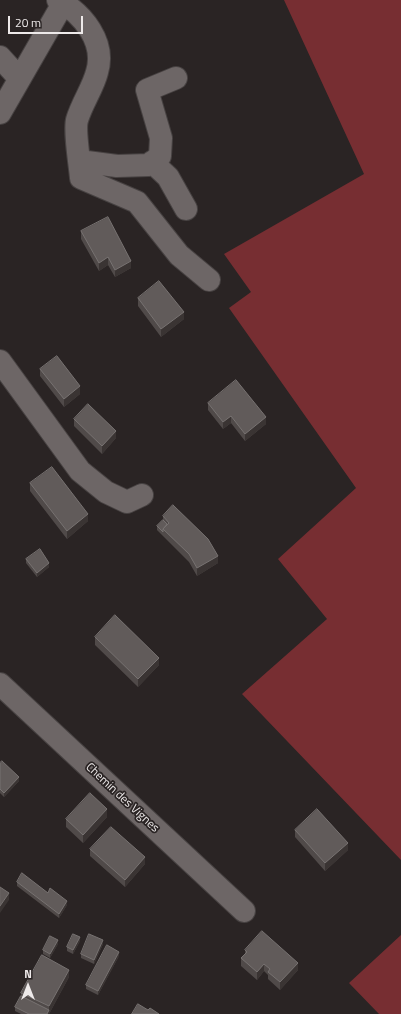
<!DOCTYPE html>
<html>
<head>
<meta charset="utf-8">
<style>
  body { margin:0 }
  #map { position:relative; width:401px; height:1014px; overflow:hidden; background:#2a2424; font-family:"Titillium Web",sans-serif }
  canvas { display:block }
  .north { position:absolute; left:8px; top:966px; width:40px; height:40px; -webkit-text-stroke:3px #2a2424; paint-order:stroke; rotate:0deg; font-size:11px; font-weight:700; line-height:16px; text-align:center; color:#eeeaea }
  .north::after { content:''; display:block; margin:auto; width:14px; height:18px; background:#eeeaea; clip-path:polygon(50% 0,100% 100%,50% 72%,0 100%) }
  .scale { position:absolute; left:8px; top:16px; width:75px; height:18px; box-sizing:border-box; border:2px solid #eeeaea; border-top:0; padding-left:5px; font-size:12px; line-height:14px; white-space:nowrap; color:#eeeaea; -webkit-text-stroke:3px #2a2424; paint-order:stroke }
</style>
</head>
<body>
<div id="map">
<canvas width="401" height="1014"></canvas>
<div class="north">N</div>
<div class="scale">20 m</div>
</div>
<script>
const context = document.querySelector('canvas').getContext('2d');
context.lineJoin = 'round';
function paint(path, color) { context.fillStyle = color; context.fill(path, 'evenodd'); }
function strokePath(path, color, width, dash) { context.strokeStyle = color; context.lineWidth = width; context.lineCap = dash ? 'butt' : 'round'; context.setLineDash(dash || []); context.stroke(path); }
function write(font, color, halo, rows, align = 'center') {
  context.font = font + ' "Titillium Web",sans-serif'; context.lineWidth = 3.5; context.setLineDash([]); context.textBaseline = 'middle'; context.strokeStyle = halo; context.fillStyle = color; for (const [text, x, y, turn = 0] of rows) {
    context.save(); context.translate(x, y); context.rotate((+turn || 0) * Math.PI / 180); context.textAlign = isNaN(turn) ? turn : align; if (halo) context.strokeText(text, 0, 0); context.fillText(text, 0, 0); context.restore();
  }
}
paint(new Path2D(`
  M284,0h117v860l-159,-166 85,-75 -49,-60 78,-71 -127,-180 22,-16 -27,-38 140,-80z
  M401,935v79h-22l-30,-31z`), '#772e32');
const minor = new Path2D(`
  M58,0c25,14 48,42 39,72 -4,16 -15,31 -20,48 -3,11 3,45 4,58l56,24 42,53 30,25
  M0,57l19,21
  M0,113l65,-113
  M79,161l38,5 32,-1 11,-9 1,-18 -14,-48 29,-12
  M152,162l16,15 18,32
  M0,361l80,110 26,21 21,10 15,-7
  M0,684l244,227`);
strokePath(minor, '#474242', 24);
strokePath(minor, '#6d6666', 22);
paint(new Path2D(`
  M81,231l50,37 -16,9 -7,-12 -9,6 -18,-32z
  M138,298l46,21 -23,18 -23,-31z
  M40,369l40,25 -16,13 -24,-31z
  M208,403l58,21 -21,17 -14,-18 -8,6 -15,-19z
  M74,419l42,19 -14,16 -28,-28z
  M30,483l58,38 -21,18 -37,-48z
  M163,516l55,47 -21,13 -8,-14 -32,-32v-4l6,-6z
  M26,559l23,8 -12,10 -11,-14z
  M95,637l64,28 -21,22 -43,-42z
  M0,763l19,18 -15,16 -4,-4z
  M107,817l-24,26 -17,-16v-8z
  M295,830l53,20 -23,21 -30,-34z
  M90,849l55,15 -20,23 -35,-31z
  M17,882l31,11 19,12 -8,13 -42,-32z
  M80,941l-7,13 -6,-3v-4z
  M58,944l-8,14 -7,-4v-4z
  M103,944l-9,20 -13,-6v-4z
  M245,950l53,20 -18,20 -12,-11v-4l-4,-4 -7,9 -16,-14v-8l4,-4z
  M119,956l-21,39 -12,-6v-4z
  M69,977l-20,37h-28l-6,-3v-4l6,-11v-3z`), '#504a49');
paint(new Path2D(`
  M108,257v8l-9,6v-8z
  M131,261v7l-16,9v-7z
  M184,312v7l-23,18v-8z
  M80,386v8l-16,13v-8z
  M231,416v7l-8,6v-7z
  M266,417v7l-21,17v-7z
  M116,431v7l-14,16v-8z
  M88,514v7l-21,18v-8z
  M218,556v7l-21,13v-8z
  M49,563v4l-12,10v-4z
  M159,658v7l-21,22v-8z
  M19,777v4l-15,16v-4z
  M107,809v8l-24,26v-8z
  M348,843v7l-23,21v-8z
  M145,857v7l-20,23v-7z
  M9,893v7l-9,13v-7z
  M67,901v4l-8,13v-4z
  M80,937v4l-7,13v-4z
  M58,940v4l-8,14v-4z
  M103,940v4l-9,20v-4z
  M119,952v4l-21,39v-4z
  M298,963v7l-18,20v-8z
  M264,964v7l-7,9v-8z
  M69,970v7l-20,37h-2l2,-4v-4z`), '#3a3433');
const building = new Path2D(`
  M108,217l23,44 -16,9 -7,-13 -9,6 -18,-32z
  M159,281l25,31 -23,17 -23,-31z
  M57,356l23,30 -16,13 -24,-30z
  M236,380l30,37 -21,17 -14,-18 -8,6 -15,-19z
  M88,404l28,27 -14,15 -28,-27z
  M52,467l36,47 -21,17 -37,-48z
  M173,505l35,34 10,17 -21,12 -8,-14 -26,-25 6,-6 -6,-7z
  M163,520l4,4 -4,5v3l-6,-6z
  M40,549l9,14 -12,10 -11,-14z
  M115,615l44,43 -21,21 -43,-42z
  M2,761l17,16 -15,16 -4,-4v-26z
  M90,793l17,16 -24,26 -17,-16z
  M317,809l31,34 -23,20 -30,-33z
  M111,827l34,30 -20,23 -35,-31z
  M22,873l26,20 2,-5 17,13 -8,13 -42,-32z
  M0,887l9,6 -9,13z
  M262,931l36,32 -18,19 -12,-10 2,-3 -6,-5 -7,8 -16,-14 6,-6 -2,-2z
  M73,934l7,3 -7,13 -6,-3z
  M89,934l14,6 -9,20 -13,-6z
  M50,936l8,4 -8,14 -7,-4z
  M107,945l12,7 -21,39 -12,-6z
  M42,955l27,15 -20,36 -28,-13z
  M21,996l28,14 -2,4h-18l-14,-7z
  M138,1004l10,6 2,-2 9,6h-27z`);
paint(building, '#615b5a');
strokePath(building, '#777271', 1);
write('12px', '#eeeaea', '#2a2424', [
  ["Chemin des Vignes",122,798,43]
]);
</script>
</body>
</html>
